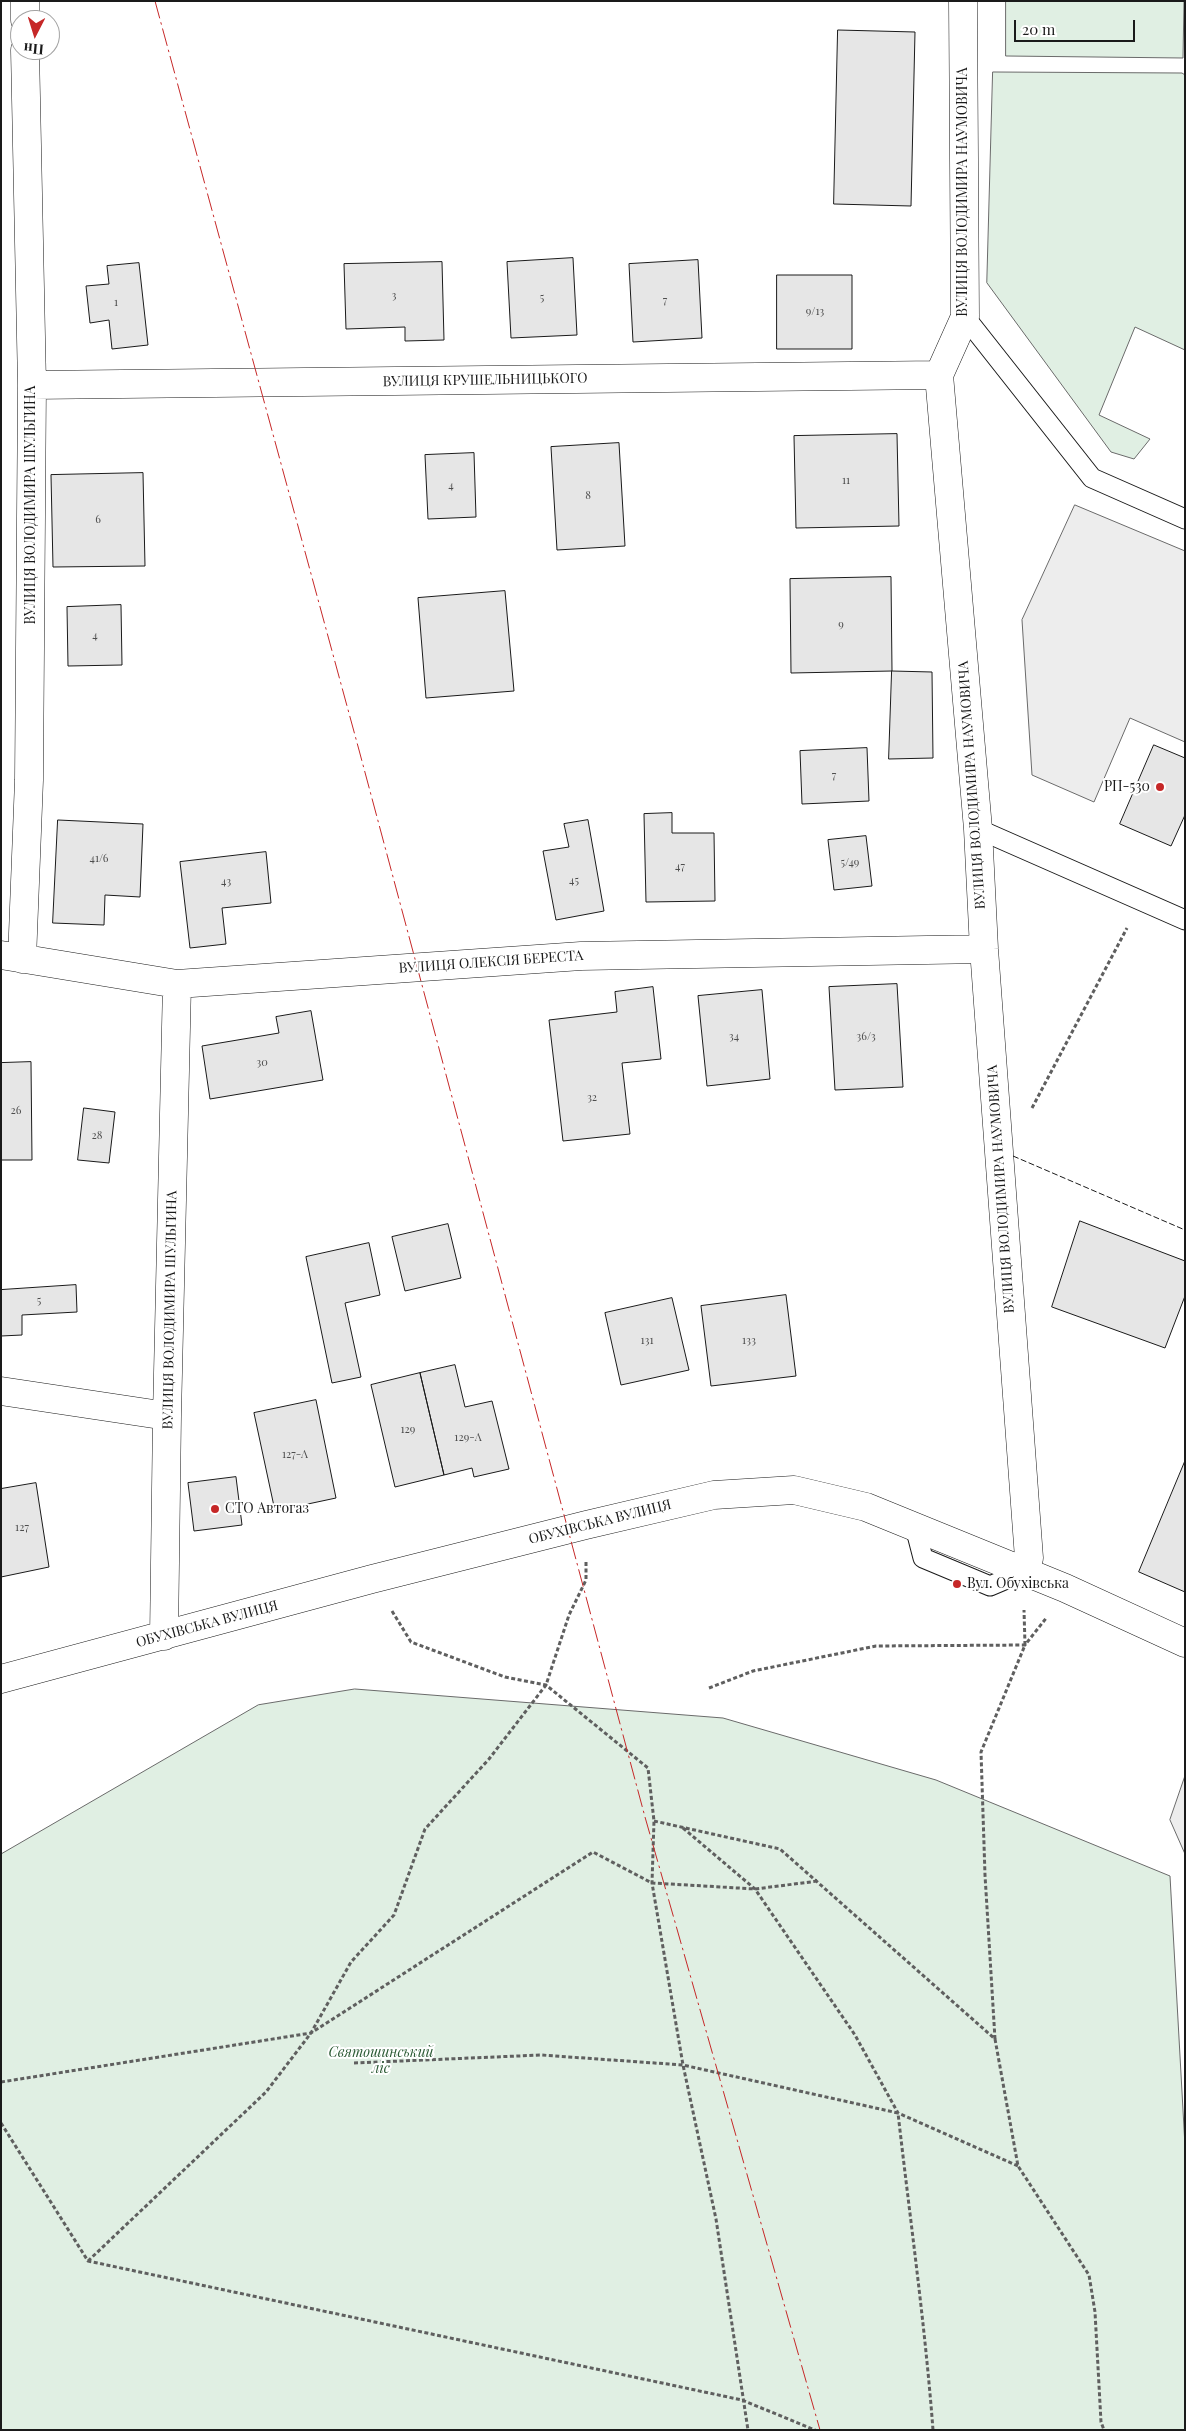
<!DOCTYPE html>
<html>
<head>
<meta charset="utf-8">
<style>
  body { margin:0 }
  #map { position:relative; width:1186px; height:2431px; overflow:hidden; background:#fff; font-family:"Playfair Display",serif }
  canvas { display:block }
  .frame { position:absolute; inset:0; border:2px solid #1a1a1a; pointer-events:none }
  .north { position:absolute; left:10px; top:10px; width:50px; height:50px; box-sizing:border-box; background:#fff; border:1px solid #a3a3a3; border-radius:50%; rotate:185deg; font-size:14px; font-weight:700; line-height:20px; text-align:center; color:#1a1a1a }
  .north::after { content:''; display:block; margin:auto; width:18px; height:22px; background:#c62828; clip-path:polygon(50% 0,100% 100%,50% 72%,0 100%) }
  .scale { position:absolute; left:1014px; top:20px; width:121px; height:22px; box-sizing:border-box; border:2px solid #1a1a1a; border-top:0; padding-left:6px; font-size:15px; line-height:18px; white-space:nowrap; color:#1a1a1a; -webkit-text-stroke:4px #fff; paint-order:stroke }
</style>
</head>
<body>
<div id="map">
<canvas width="1186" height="2431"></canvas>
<div class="frame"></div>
<div class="north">Пн</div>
<div class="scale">20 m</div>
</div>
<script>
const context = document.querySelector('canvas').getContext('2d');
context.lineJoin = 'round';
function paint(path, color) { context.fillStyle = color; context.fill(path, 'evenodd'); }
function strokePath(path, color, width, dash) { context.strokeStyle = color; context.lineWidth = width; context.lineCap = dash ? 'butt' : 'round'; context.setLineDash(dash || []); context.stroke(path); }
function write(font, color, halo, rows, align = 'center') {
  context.font = font + ' "Playfair Display",serif'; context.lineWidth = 4; context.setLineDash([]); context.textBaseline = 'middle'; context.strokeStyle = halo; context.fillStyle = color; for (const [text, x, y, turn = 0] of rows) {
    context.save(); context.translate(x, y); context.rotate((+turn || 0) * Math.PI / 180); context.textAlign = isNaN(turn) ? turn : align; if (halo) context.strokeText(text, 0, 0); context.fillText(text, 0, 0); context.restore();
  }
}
const green = new Path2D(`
  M1006,1h178l-1,57 -177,-2z
  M993,72l189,1 3,2v275l-50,-23 -36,88 51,24 -16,20 -23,-7 -124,-169z
  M355,1689l368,29 213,62 234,96 15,270v284h-1184v-576l257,-149z`);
paint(green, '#e0efe3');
strokePath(green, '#6a6a6a', 1);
const parking = new Path2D(`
  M1075,505l110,46v191l-55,-24 -36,84 -62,-27 -10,-155z
  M1185,1776v78l-15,-34z`);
paint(parking, '#ededed');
strokePath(parking, '#6a6a6a', 1);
const building = new Path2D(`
  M838,30l77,2 -4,174 -77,-2z
  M573,258l4,77 -66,3 -4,-76z
  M698,260l4,78 -69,4 -4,-78z
  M442,262l2,78 -39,1v-14l-59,2 -2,-65z
  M139,263l9,82 -36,4 -3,-29 -19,3 -4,-37 23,-2 -2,-18z
  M777,275h75v74h-75z
  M897,434l2,92 -103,2 -2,-92z
  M619,443l6,103 -68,4 -6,-103z
  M474,453l2,64 -48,2 -3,-64z
  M143,473l2,93 -92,1 -2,-92z
  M891,577l1,94 -101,2 -1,-94z
  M505,591l9,100 -88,7 -8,-100z
  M121,605l1,60 -54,1 -1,-59z
  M892,671l40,1 1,86 -44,1z
  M1154,745l31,13v57l-14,31 -51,-22z
  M867,748l2,53 -67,3 -2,-53z
  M672,813v20h42l1,68 -69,1 -2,-88z
  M58,820l85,4 -3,73 -35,-2 -1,30 -51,-2z
  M588,820l16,91 -48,9 -13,-69 26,-4 -5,-23z
  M866,836l6,50 -38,4 -6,-50z
  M266,852l5,51 -49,5 4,36 -36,4 -10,-86z
  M897,984l6,103 -68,3 -6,-103z
  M653,987l8,72 -39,4 8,71 -67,7 -14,-121 68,-8 -2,-20z
  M762,990l8,89 -63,7 -9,-90z
  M311,1011l12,69 -113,19 -8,-53 77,-13 -3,-16z
  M31,1062l1,98h-31v-97z
  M84,1108l31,4 -6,51 -31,-3z
  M1080,1221l105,40v35l-20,52 -113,-41z
  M448,1224l13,54 -56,13 -13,-54z
  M369,1243l11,52 -35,8 16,74 -29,6 -26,-126z
  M76,1285l1,27 -55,3v20l-21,1v-46z
  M786,1295l10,81 -85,10 -10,-80z
  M672,1298l17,72 -68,15 -16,-72z
  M455,1365l10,42 27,-6 17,68 -35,8 -2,-9 -28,7 -24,-102z
  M420,1373l24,102 -49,12 -24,-102z
  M316,1400l20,98 -61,13 -21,-98z
  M1185,1461v131l-46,-20z
  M236,1477l6,48 -48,6 -6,-48z
  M36,1483l13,84 -48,10v-88z`);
paint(building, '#e6e6e6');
strokePath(building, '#1a1a1a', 1);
const service = new Path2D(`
  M965,317l127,161 93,41
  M978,829l207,91
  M915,1527l8,31 67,28 33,-14`);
const minor = new Path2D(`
  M25,1v19
  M963,1l2,316 -26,58 39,454 6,120 45,609 -6,14
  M32,385l907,-10
  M1,955l176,29 404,-28 403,-7
  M22,959l7,-179 3,-395 -7,-335
  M1,1391l166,25
  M164,1636l3,-220 10,-432
  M1,1679l371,-100 214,-54 128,-30 80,-5 72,17 199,81 120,55`);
strokePath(service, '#1a1a1a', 21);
strokePath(minor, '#1a1a1a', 29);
strokePath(new Path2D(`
  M1032,1108l95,-180
  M392,1611l19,31 94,35 41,8 102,83 6,53 -2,62 31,182 33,154 32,211
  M709,1688l44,-17 123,-25 149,-1 22,-28
  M654,1821l126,28 215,190 23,127 71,109 6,37 6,110 3,8
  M683,1828l72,61 100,146 43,78 120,53
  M995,2039l-10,-164 -4,-123 44,-107 -1,-35
  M354,2063l187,-8 142,10 215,48c12,106 27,211 35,317
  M1,2082l310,-49 282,-181 59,31 103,6 63,-8
  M1,2123l87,138 654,139 73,30
  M88,2261l178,-169 45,-59 40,-71 43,-47 31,-86 64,-70 57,-74 23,-70 17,-35v-19`), '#5f5f5f', 3, [4, 2.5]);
strokePath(service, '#fff', 19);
strokePath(minor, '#fff', 28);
strokePath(new Path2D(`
  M1013,1156l172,74`), '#1a1a1a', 1, [6, 2.5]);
strokePath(new Path2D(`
  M155,1l204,749 286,1067 175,613`), '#c62828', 1, [18, 4, 2.5, 4]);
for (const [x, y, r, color] of [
  [1160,787,5,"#c62828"],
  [215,1509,5,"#c62828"],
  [957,1584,5,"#c62828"]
]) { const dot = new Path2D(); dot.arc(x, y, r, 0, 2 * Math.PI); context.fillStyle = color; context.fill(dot); strokePath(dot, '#fff', 2); }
write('11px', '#4d4d4d', null, [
  ["3",394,296],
  ["5",542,298],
  ["7",665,301],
  ["1",116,303],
  ["9/13",815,312],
  ["11",846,481],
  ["4",451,486],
  ["8",588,496],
  ["6",98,520],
  ["9",841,625],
  ["4",95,636],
  ["7",834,776],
  ["41/6",99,859],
  ["5/49",850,863],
  ["47",680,867],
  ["45",574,881],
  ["43",226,882],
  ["34",734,1037],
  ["36/3",866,1037],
  ["30",262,1063],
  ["32",592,1098],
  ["26",16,1111],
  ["28",97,1136],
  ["5",39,1301],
  ["131",647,1341],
  ["133",749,1341],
  ["129",408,1430],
  ["129-А",468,1438],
  ["127-А",295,1455],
  ["127",22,1528]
]);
write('14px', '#1a1a1a', '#fff', [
  ["ВУЛИЦЯ ВОЛОДИМИРА НАУМОВИЧА",963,192,-90],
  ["ВУЛИЦЯ КРУШЕЛЬНИЦЬКОГО",485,380,-1],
  ["ВУЛИЦЯ ВОЛОДИМИРА ШУЛЬГИНА",31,505,-90],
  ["ВУЛИЦЯ ВОЛОДИМИРА НАУМОВИЧА",972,785,-94],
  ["ВУЛИЦЯ ОЛЕКСІЯ БЕРЕСТА",491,962,-4],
  ["ВУЛИЦЯ ВОЛОДИМИРА НАУМОВИЧА",1001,1189,-94],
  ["ВУЛИЦЯ ВОЛОДИМИРА ШУЛЬГИНА",170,1310,-89],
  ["ОБУХІВСЬКА ВУЛИЦЯ",600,1522,-14],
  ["ОБУХІВСЬКА ВУЛИЦЯ",207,1624,-15]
]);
write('14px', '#1a1a1a', '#fff', [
  ["РП-530",1150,787,"right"],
  ["СТО Автогаз",225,1509],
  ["Вул. Обухівська",967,1584]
], 'left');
write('italic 14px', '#2b5a34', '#fff', [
  ["Святошинський",381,2053],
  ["ліс",381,2069]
]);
</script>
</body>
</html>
